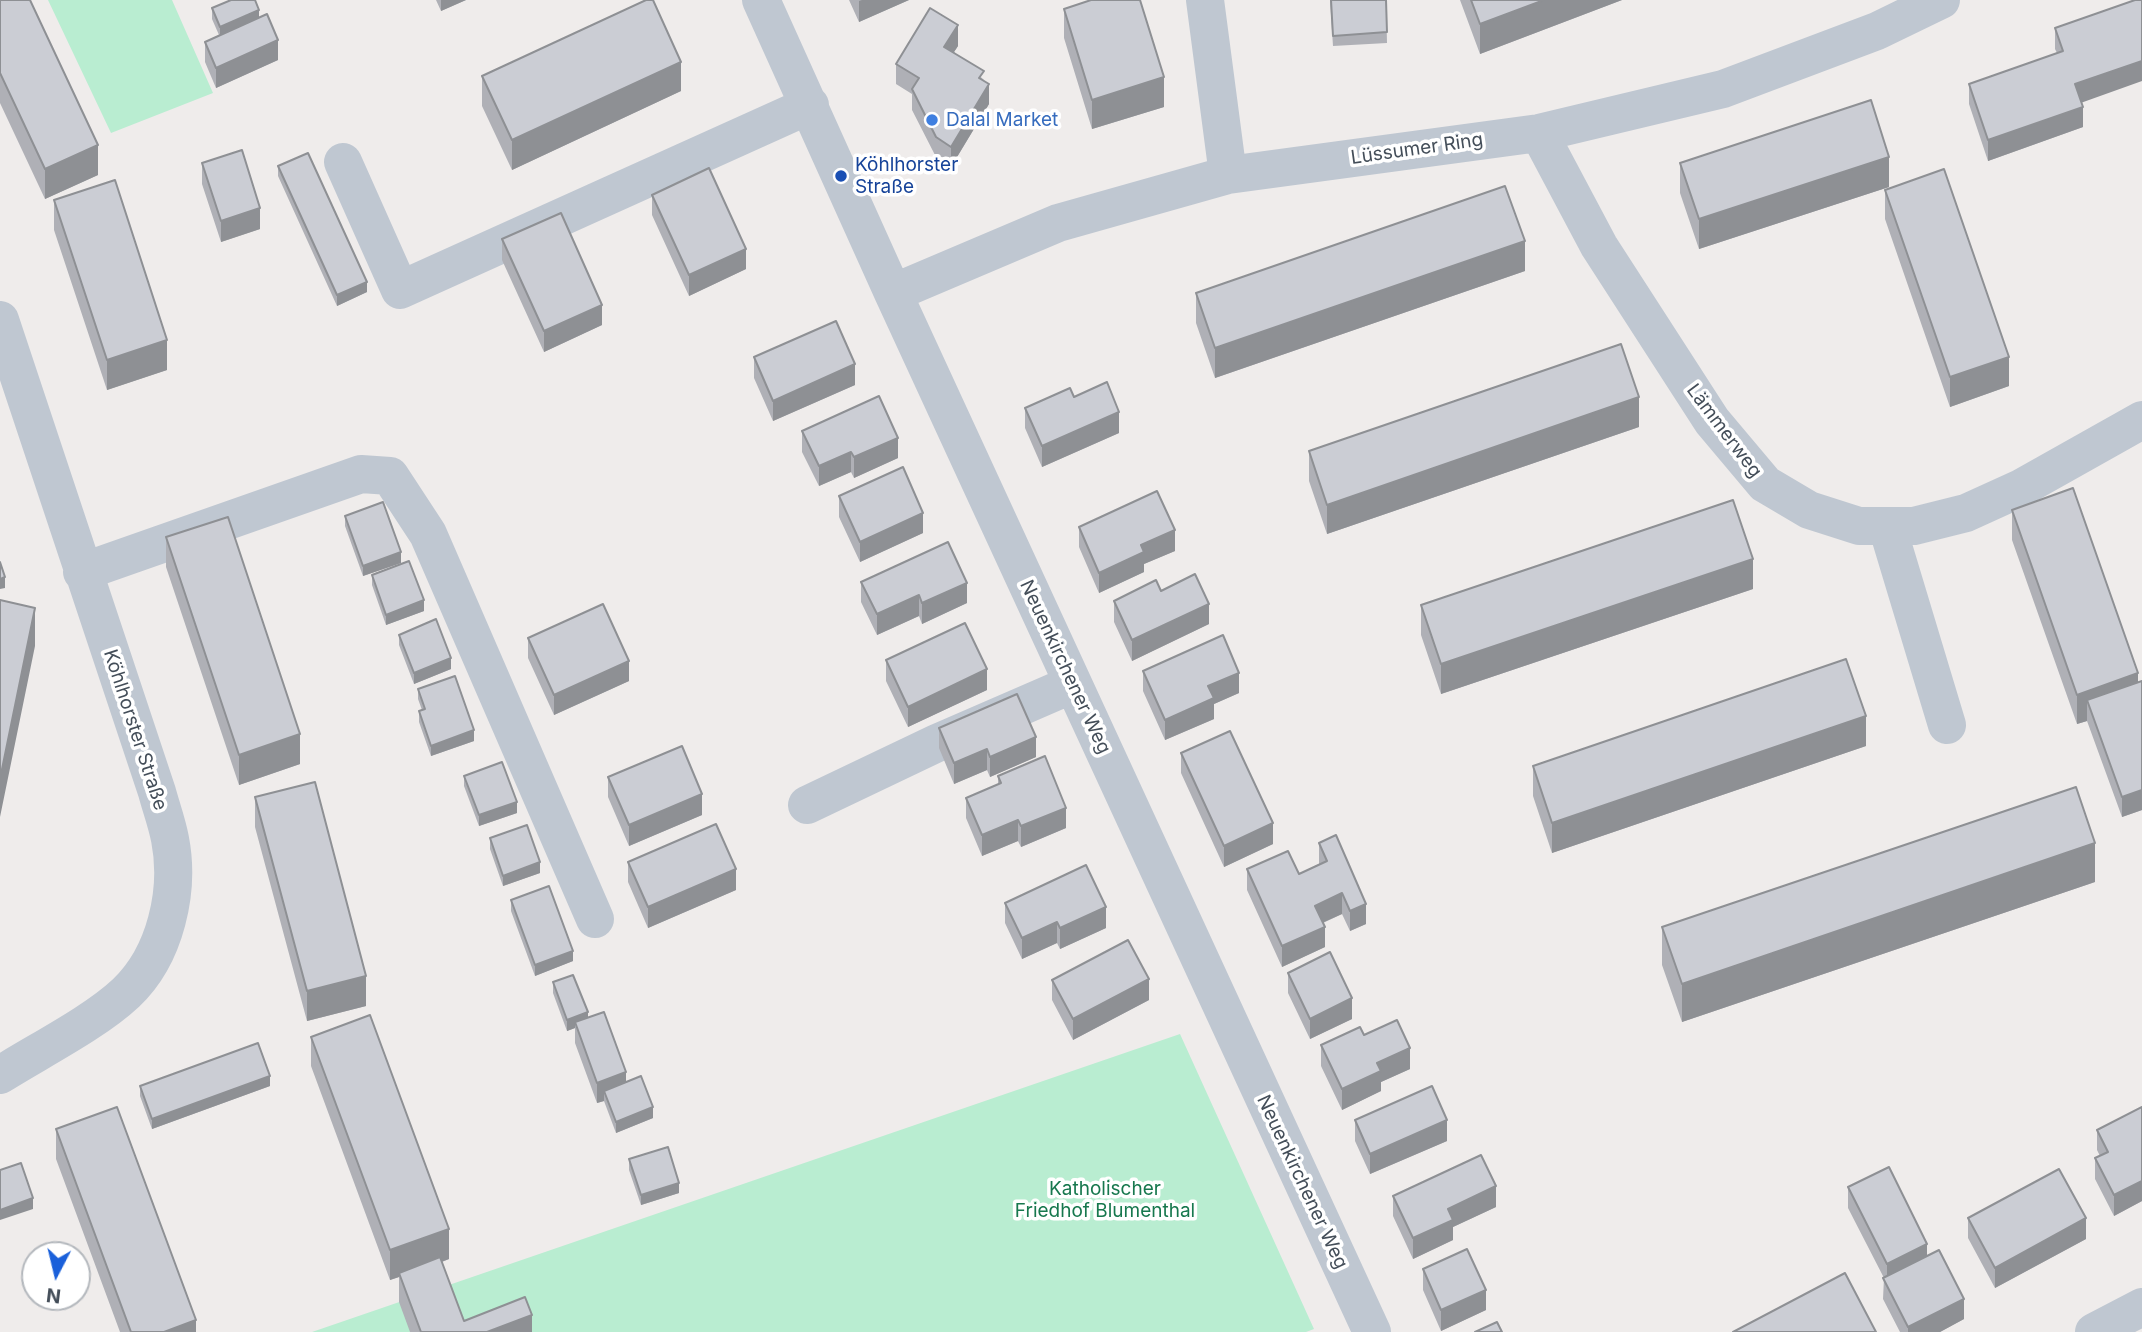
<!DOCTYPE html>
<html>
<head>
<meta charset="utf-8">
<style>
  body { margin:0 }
  #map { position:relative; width:2142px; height:1332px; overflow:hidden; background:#efeceb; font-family:Inter,sans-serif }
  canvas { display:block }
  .north { position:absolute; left:21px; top:1241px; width:70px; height:70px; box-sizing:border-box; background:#fff; border:2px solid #b4b8bd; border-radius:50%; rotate:187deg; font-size:19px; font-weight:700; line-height:28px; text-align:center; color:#444e59 }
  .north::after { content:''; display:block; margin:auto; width:24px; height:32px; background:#1a60da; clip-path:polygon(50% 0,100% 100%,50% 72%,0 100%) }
</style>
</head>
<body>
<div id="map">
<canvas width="2142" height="1332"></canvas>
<div class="north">N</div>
</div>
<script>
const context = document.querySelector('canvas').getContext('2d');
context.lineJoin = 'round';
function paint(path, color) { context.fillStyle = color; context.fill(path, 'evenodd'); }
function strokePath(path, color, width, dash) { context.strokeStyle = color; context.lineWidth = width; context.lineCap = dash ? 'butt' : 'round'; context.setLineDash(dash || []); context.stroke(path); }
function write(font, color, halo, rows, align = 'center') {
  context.font = font + ' Inter,sans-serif'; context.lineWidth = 7; context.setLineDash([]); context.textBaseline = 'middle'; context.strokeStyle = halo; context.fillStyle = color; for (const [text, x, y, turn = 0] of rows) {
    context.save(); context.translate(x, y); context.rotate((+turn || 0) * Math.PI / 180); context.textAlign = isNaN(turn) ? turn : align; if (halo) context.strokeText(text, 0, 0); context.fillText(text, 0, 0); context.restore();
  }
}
paint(new Path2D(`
  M48,0h124l41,93 -102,40z
  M1180,1034l134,295 -8,3h-994z`), '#b9edd1');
strokePath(new Path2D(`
  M761,0l132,293 479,1039
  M1205,0l23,175
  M1539,133l60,113 113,175 53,63 44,26 50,16h55l52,-13 55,-25 121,-68
  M343,162l57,128 410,-185
  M893,293l165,-70 170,-48 311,-42 184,-44 154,-58 64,-31
  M0,320l157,472c4,15 10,31 13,47 10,51 -4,116 -44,154 -32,30 -88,58 -126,82
  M1887,526l60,199
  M82,572l279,-98 29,2 38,58 167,385
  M807,805l130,-62 136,-59
  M2094,1332l48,-25`), '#bfc7d1', 38);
paint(new Path2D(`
  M0,0l98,175 -53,24 -45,-96z
  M436,0h30l-25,11z
  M849,0h60l-50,22z
  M1330,0h56l1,43 -54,3z
  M1460,0h162l-142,54z
  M212,8l47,10 19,42 -62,28 -11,-26v-20l14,-7 -7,-16z
  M1064,9l100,98 -72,22 -28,-91z
  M2055,28l26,75 2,24 -95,34 -19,-57v-20l88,-31 -2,-4z
  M958,46l-4,6 30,28 5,24 -38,63 -15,-10 -24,-47v-16l-16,-10v-20z
  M482,76l199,15 -169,79 -30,-64z
  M202,163l58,66 -39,13 -19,-58z
  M1680,163l209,24 -190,62 -19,-56z
  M278,166l89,126 -30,14 -59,-130z
  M1885,190l124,196 -59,21 -65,-188z
  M652,195l94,74 -57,27 -37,-81z
  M54,200l113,170 -60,20 -53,-160z
  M502,239l100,86 -58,27 -42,-92z
  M1525,271l-310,107 -19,-55v-30z
  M754,357l101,28 -82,36 -19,-43z
  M1074,397l45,36 -77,34 -17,-39v-20z
  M1639,427l-312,107 -18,-53v-30z
  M802,431l96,27 -44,20 -3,-6 -32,14 -17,-34z
  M839,496l84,37 -63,29 -21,-45z
  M2012,510l126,172 4,-1v129l-20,7 -35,-96 -10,3 -65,-184z
  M345,516l56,47 -38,13 -18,-50z
  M1079,527l96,24 -31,13v8l-45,21 -20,-46z
  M166,537l134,227 -61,21 -73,-218z
  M372,575l52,36 -38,14 -14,-40z
  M861,582l106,21 -45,21 -3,-8 -42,19 -16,-33z
  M1753,589l-312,105 -20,-59v-30z
  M1161,591l48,33 -77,37 -18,-39v-21z
  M399,635l52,34 -37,15 -15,-39z
  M528,638l101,43 -75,34 -26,-57z
  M886,660l101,30 -79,37 -22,-46z
  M1143,671l96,22 -25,11v15l-49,21 -22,-49z
  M418,689l56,52 -43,15 -12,-34v-11l3,-1 -4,-11z
  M939,728l97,29 -46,20 -3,-7 -33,14 -15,-36z
  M1866,746l-314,107 -19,-57v-30z
  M1181,753l92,91 -49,23 -43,-94z
  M464,776l53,37 -38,13 -15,-40z
  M998,776l68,52 -45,19 -3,-6 -36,15 -16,-38v-20l32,-14z
  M608,777l94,38 -73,31 -21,-49z
  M255,797l111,209 -59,15 -52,-194z
  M490,838l50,35 -37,13 -13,-37z
  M1319,843l47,81 -16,7 -8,-17 -19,9 2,24 -43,20 -35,-77v-21l52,5 20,-10z
  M628,862l108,28 -88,38 -20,-46z
  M2095,882l-413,140 -20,-57v-38z
  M511,900l62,61 -38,15 -24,-65z
  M1005,903l101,25 -46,21 -3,-6 -35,16 -17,-36z
  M1288,973l64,46 -42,20 -22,-46z
  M1052,980l97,20 -76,40 -21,-40z
  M553,982l35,36 38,64 27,36 -37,15 -12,-32 -7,2 -22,-60v-15l-8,3 -14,-38z
  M1364,1035l46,34 -29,13v9l-39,19 -21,-44v-21z
  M311,1037l138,222 -7,3 22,59 68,11h-122l-11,-30v-25l-9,3 -79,-214z
  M140,1086h130l-118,43 -12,-33z
  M2142,1107v94l-28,15 -19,-37v-21l5,-2 -3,-6v-20z
  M1355,1120l92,21 -77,33 -15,-33z
  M56,1129l140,203h-76l-64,-173z
  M629,1159l50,34 -38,12 -12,-35z
  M1848,1187l79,69 37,63 -24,13h-40l-17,-33 1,-21 -36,-70z
  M1393,1196l103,11 -43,20v13l-40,19 -20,-43z
  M1968,1218l118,21 -91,49 -27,-50z
  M1423,1269l63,41 -45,21 -18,-41z`), '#afb0b6');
paint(new Path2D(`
  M441,0h25l-25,11z
  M862,0h47l-50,22v-21z
  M1544,0h78l-142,54v-30z
  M259,10v10l-39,17v-10z
  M958,25v21l-14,21v-20z
  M278,40v20l-62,28v-20z
  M2142,61v20l-67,24v-21z
  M681,62v29l-169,79v-30z
  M1164,77v30l-72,22v-29z
  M989,84v20l-38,63v-20z
  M2083,107v20l-95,34v-21z
  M98,145v30l-53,24v-30z
  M1889,157v30l-190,62v-30z
  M260,208v21l-39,13v-21z
  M1525,241v30l-310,107v-30z
  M746,249v20l-57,27v-21z
  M367,282v10l-30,14v-11z
  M602,305v20l-58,27v-21z
  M167,340v30l-60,20v-30z
  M2009,357v29l-59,21v-30z
  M855,364v21l-82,36v-20z
  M1639,397v30l-312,107v-29z
  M1119,412v21l-77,34v-21z
  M898,438v20l-44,20v-21z
  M851,452v20l-32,14v-20z
  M923,513v20l-63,29v-20z
  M1175,530v21l-31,13v8l-45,21v-20l42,-28z
  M401,552v11l-38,13v-10z
  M1753,559v30l-312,105v-30z
  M5,577v11l-5,1v-10z
  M967,583v20l-45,21v-21z
  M919,595v21l-42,19v-21z
  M424,600v11l-38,14v-10z
  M1209,604v20l-77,37v-21z
  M35,608v38l-35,171v-38z
  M451,658v11l-37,15v-11z
  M629,661v20l-75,34v-20z
  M987,669v21l-79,37v-20z
  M1239,673v20l-25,11v15l-49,21v-20l43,-34z
  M2138,673v30l-51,-3v21l-10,3v-29z
  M1866,716v30l-314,107v-30z
  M474,730v11l-43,15v-10z
  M300,734v30l-61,21v-30z
  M1036,737v20l-46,20v-20z
  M987,749v21l-33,14v-21z
  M2142,790v20l-20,7v-20z
  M702,794v21l-73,31v-21z
  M517,802v11l-38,13v-11z
  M1066,808v20l-45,19v-21z
  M1018,820v21l-36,15v-21z
  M1273,823v21l-49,23v-21z
  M2095,843v39l-413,140v-38z
  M540,862v11l-37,13v-10z
  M736,869v21l-88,38v-21z
  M1342,893v21l-27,12v-20z
  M1366,904v20l-16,7v-20z
  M1106,907v21l-46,21v-21z
  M1057,922v21l-35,16v-21z
  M1325,927v20l-43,20v-21z
  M573,951v10l-38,15v-11z
  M366,976v30l-59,15v-30z
  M1149,979v21l-76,40v-21z
  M1352,998v21l-42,20v-20z
  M588,1012v11l-13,-1v6l-8,3v-11z
  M1410,1048v21l-29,13v9l-39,19v-21l35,-26z
  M626,1072v21l-22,-2v10l-7,2v-20z
  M270,1076v10l-118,43v-10z
  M653,1107v11l-37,15v-11z
  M1447,1120v21l-77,33v-20z
  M2142,1181v20l-28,15v-21z
  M679,1183v10l-38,12v-10z
  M1496,1186v21l-43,20v13l-40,19v-21l35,-29z
  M33,1198v11l-33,11v-10z
  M2086,1218v21l-91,49v-20z
  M449,1229v30l-49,18 -1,-4v4l-9,3v-30z
  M1927,1244v20l-40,20v-20z
  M1486,1290v20l-45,21v-21z
  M1964,1299v20l-24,13h-32v-5z
  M532,1315v17h-45z
  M196,1320v12h-32z`), '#8e9094');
const building = new Path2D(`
  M0,0h30l68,145 -53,24 -45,-96z
  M231,0h24l4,10 -39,17 -8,-19z
  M646,0h7l28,62 -169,78 -30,-64z
  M1091,0h49l24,77 -72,23 -28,-91z
  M1331,0h55l1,32 -54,4z
  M1471,0h73l-64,24z
  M2135,0h7v61l-67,23 8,23 -95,33 -19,-56 94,-33 -8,-23z
  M930,8l28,17 -14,22 40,24 -5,7 10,6 -38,63 -15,-10 -24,-48 7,-11 -23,-14z
  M267,14l11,26 -62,28 -11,-26z
  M1871,100l18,57 -190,62 -19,-56z
  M242,150l18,58 -39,13 -19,-58z
  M308,153l59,129 -30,13 -59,-129z
  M709,168l37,81 -57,26 -37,-80z
  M1944,169l65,188 -59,20 -65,-187z
  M115,180l52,160 -60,20 -53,-160z
  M1505,186l20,55 -310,107 -19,-55z
  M561,213l41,92 -58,26 -42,-92z
  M836,321l19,43 -82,37 -19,-44z
  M1621,344l18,53 -312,108 -18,-54z
  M1107,382l12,30 -77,34 -17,-38 45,-20 4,9z
  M879,396l19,42 -44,19 -3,-5 -32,14 -17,-35z
  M903,467l20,46 -63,29 -21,-46z
  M2073,488l65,185 -61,22 -65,-185z
  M1157,491l18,39 -34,15 3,7 -45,21 -20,-46z
  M1733,500l20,59 -312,105 -20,-59z
  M383,502l18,50 -38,14 -18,-50z
  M228,517l72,217 -61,21 -73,-218z
  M948,542l19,41 -45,20 -3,-8 -42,19 -16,-32z
  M409,561l15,39 -38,15 -14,-40z
  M0,562l5,15 -5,2z
  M1195,574l14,30 -77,36 -18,-39 42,-21 5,11z
  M0,600l35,8 -35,171z
  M603,604l26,57 -75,34 -26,-57z
  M436,619l15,39 -37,15 -15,-38z
  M965,623l22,46 -79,38 -22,-47z
  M1223,635l16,38 -31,13 6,12 -49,22 -22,-49z
  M1846,659l20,57 -314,107 -19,-57z
  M455,676l19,54 -43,16 -12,-35 6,-2 -7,-20z
  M2142,681v109l-20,7 -35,-97z
  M1017,694l19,43 -46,20 -3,-8 -33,14 -15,-35z
  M1230,731l43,92 -49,23 -43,-93z
  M682,746l20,48 -73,31 -21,-48z
  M1045,756l21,52 -45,18 -3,-6 -36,15 -16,-37 35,-15 -3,-7z
  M502,762l15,40 -38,13 -15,-39z
  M315,782l51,194 -59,15 -52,-194z
  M2076,787l19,56 -413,141 -20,-57z
  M716,824l20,45 -88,38 -20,-45z
  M527,825l13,37 -37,14 -13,-38z
  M1336,835l30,69 -16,7 -8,-18 -27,13 10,21 -43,19 -35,-77 41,-18 11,23 28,-13 -8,-18z
  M1086,865l20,42 -46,21 -3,-6 -35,16 -17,-35z
  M549,886l24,65 -38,14 -24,-65z
  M1128,940l21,39 -76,40 -21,-39z
  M1330,952l22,46 -42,21 -22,-46z
  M573,975l15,37 -21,8 -14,-38z
  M604,1012l22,60 -29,11 -22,-61z
  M370,1015l79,214 -59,21 -79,-213z
  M1397,1020l13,28 -33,15 4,8 -39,18 -21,-44 39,-18 4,8z
  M258,1043l12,33 -118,43 -12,-33z
  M641,1076l12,31 -37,15 -12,-31z
  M1432,1086l15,34 -77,34 -15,-34z
  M117,1107l79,213 -32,12h-33l-75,-203z
  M2142,1107v74l-28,14 -19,-37 13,-6 -11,-22z
  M668,1147l11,36 -38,12 -12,-36z
  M1481,1155l15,31 -48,23 5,11 -40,18 -20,-42z
  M21,1163l12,35 -33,12v-40z
  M1889,1167l38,77 -40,20 -39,-77z
  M2059,1169l27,49 -91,50 -27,-50z
  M1467,1249l19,41 -45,20 -18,-41z
  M1939,1250l25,49 -56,28 -25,-49z
  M440,1257l24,64 61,-24 7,18 -45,17h-66l-22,-59z
  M1845,1273l31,59h-143z
  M1497,1322l5,10h-27z`);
paint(building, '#cbcdd4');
strokePath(building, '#8e9094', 2);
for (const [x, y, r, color] of [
  [932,120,7,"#3f7fe0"],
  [841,176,7,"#1a4fb4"]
]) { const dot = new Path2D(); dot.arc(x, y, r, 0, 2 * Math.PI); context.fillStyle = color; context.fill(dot); strokePath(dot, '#fff', 2.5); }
write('19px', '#366cbe', '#fff', [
  ["Dalal Market",946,120]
], 'left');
write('19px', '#444e59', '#fff', [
  ["Lüssumer Ring",1417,149,-8],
  ["Lämmerweg",1724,431,53],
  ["Neuenkirchener Weg",1065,667,65],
  ["Köhlhorster Straße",135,730,72],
  ["Neuenkirchener Weg",1302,1182,65]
]);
write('19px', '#164399', '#fff', [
  ["Köhlhorster",855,165],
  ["Straße",855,187]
], 'left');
write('19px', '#17784e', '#fff', [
  ["Katholischer",1105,1189],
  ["Friedhof Blumenthal",1105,1211]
]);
</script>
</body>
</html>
